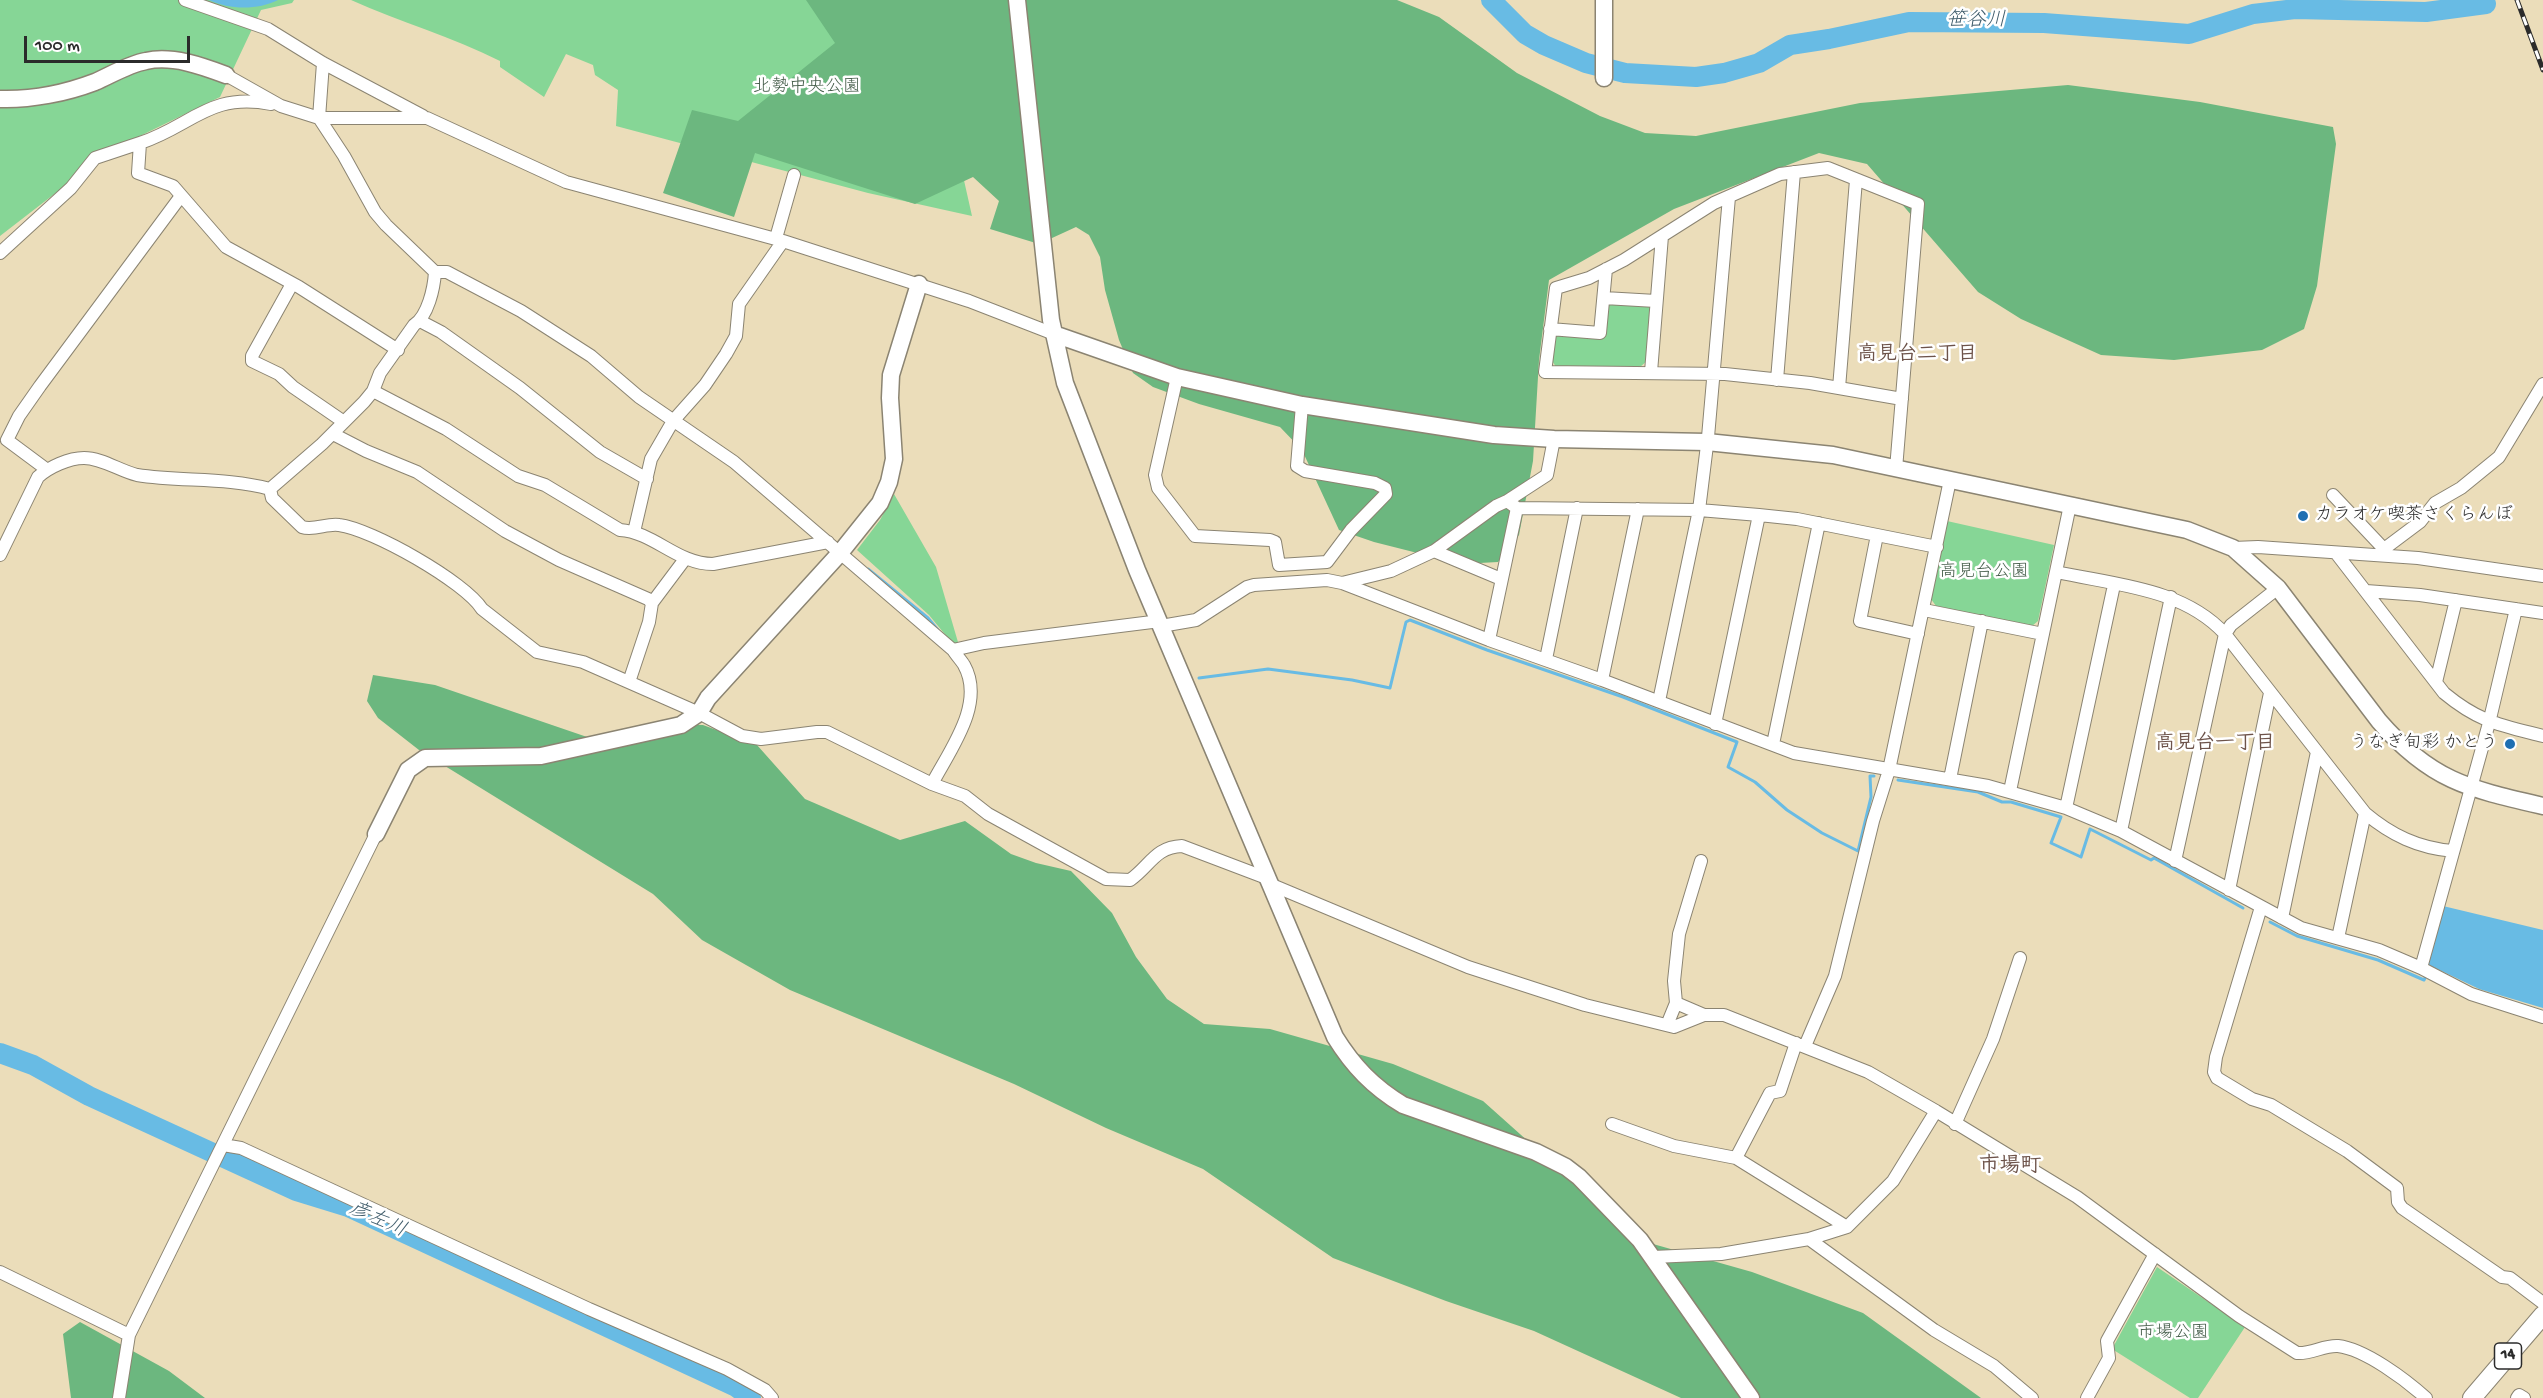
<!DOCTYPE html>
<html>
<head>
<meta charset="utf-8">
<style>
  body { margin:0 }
  #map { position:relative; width:2543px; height:1398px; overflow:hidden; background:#ebddba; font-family:"Gochi Hand",sans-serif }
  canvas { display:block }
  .scale { position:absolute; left:24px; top:36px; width:166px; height:27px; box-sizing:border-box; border:3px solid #2b2b2b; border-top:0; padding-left:8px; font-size:18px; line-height:21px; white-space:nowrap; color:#2b2b2b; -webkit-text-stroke:4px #fff; paint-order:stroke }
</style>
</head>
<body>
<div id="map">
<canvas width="2543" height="1398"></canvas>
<div class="scale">100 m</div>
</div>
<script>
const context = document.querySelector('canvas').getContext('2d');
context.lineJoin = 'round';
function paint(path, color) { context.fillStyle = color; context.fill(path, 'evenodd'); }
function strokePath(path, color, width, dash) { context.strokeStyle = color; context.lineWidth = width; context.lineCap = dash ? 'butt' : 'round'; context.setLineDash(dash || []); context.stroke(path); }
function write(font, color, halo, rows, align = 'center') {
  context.font = font + ' "Gochi Hand","Klee One",sans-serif'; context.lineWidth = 5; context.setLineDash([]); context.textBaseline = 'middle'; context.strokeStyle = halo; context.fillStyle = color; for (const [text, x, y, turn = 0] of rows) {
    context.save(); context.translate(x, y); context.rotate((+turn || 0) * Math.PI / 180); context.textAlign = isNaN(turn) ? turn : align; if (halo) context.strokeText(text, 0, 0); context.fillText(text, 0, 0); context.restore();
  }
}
paint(new Path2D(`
  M0,0h294l-2,3 -31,7 -41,87 -80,39 -74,49 -66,51z
  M351,0h659l-49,167 11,49 -104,-23 -252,-67 2,-36 -23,-15 -2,-10 -27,-11 -22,43 -44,-30v-6c-47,-24 -100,-39 -149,-61z
  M1606,303l45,1 -4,57 -7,6h-84l-5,-8 3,-26 49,4z
  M894,494l42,73 24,82h-3l-28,-34 -72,-65 23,-30z
  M1947,521l107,24 -16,76 -6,5 -96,-20 -5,-7z
  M2157,1267l88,60 -47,71h-8l-78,-49z`), '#86d696');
paint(new Path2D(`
  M806,0h591l42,17 78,56 83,43 45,17 51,3 164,-33 208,-18 132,17 133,25 3,17 -19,142 -13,43 -42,21 -88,10 -73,-5 -80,-36 -43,-27 -111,-128 -48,-11 -145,56 -125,71 -10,80 -6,101 -14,74 -21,27 -37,2 -87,-22 -35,-12 -37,-80 -22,-23 -81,-23 -46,-17 -20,-14 -14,-33 -14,-50 -5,-33 -11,-22 -13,-8 -37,17 -49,-15 9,-28 -26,-24 -58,27 -160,-51 -21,64 -71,-24 29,-83 46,11 97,-78z
  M373,675l62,10 155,53 64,-14 49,1 54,20 48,54 95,41 65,-19 46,33 25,9 35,8 41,42 24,44 31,42 37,25 66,5 123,35 90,37 56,50 114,93 99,28 111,41 118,85h-300l-147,-67 -88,-30 -113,-43 -130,-89 -97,-41 -92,-44 -224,-94 -88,-50 -49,-46 -234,-144 -41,-32 -11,-17z
  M80,1322l89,49 36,27h-134l-8,-64z`), '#6cb77f');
paint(new Path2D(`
  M209,0h69c-20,10 -48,10 -69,0z
  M2443,906l100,24v78l-64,-19 -52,-25z`), '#68bbe4');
strokePath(new Path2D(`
  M868,569l60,49 10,12
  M1199,678l69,-9 84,11 38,8 16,-66 4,-2 77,30 136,47 114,45 -9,25 27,15 32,28 35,23 36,18 13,-54 -1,-21h4
  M1898,780l80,12 24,10h9l50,15 -10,26 30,14 9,-28 61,31 3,-2 89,50
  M2270,922l27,14 81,24 46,20 1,-2`), '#68bbe4', 3);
strokePath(new Path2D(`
  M1491,0l34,34 19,11 42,18 39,10 71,4 28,-4 35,-10 31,-18 39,-6 80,-17 135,1 145,11 64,-20 42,-5 131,3 60,-8
  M0,1053l33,12 56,31 207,95 52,16 388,180 15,11`), '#68bbe4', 20);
const street = new Path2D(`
  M185,0l83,29 55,34 100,53
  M323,63l-4,55 25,38 31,56 11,13 49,47h12l74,39 70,45 48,41 95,65 219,188c3,5 8,10 11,15 22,39 -15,86 -32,119
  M226,75l55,31 38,12h108l139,64 217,59 186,60 85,33
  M271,104c-62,-12 -79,22 -131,39l-2,30 35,13 53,61 73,40 99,63
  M776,238l18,-63
  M0,253l71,-65 24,-30 45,-15
  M292,284l-40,72v5l27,13 14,13 51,35
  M1604,298l52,3
  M420,321l21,11 79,56 80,64 47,27
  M1550,329l50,4 6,-64
  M1651,372l11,-136
  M1177,377l-22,98 3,13 37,48 75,4 5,2 4,23 48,-3 24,-32 35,-36 -1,-6 -10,-5 -70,-12 -8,-5 5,-61
  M1777,380l17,-208
  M1839,388l17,-208
  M373,391l73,38 72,47 27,9 75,45c34,2 57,34 93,34l115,-22
  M333,434l33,17 51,21 88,59 54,29 89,39 4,4 -3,19 -20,60
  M46,469l-39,-29 12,-24 21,-30 141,-190
  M1896,469l22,-265 -90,-36 -48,6 -66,29 -90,57 -35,18 -33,10 -11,84 180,2 85,9 92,16
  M270,489l2,9 30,29c12,4 25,-4 37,-2 33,4 126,57 143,84l55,43 46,10 116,51 43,23 19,3 56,-7h10l105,52 33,12 23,18 118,65 24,1c20,-14 25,-33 52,-34l87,33
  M270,489l52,-45 42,-42 9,-11 7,-18 34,-48c14,-9 20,-37 21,-53
  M2333,495l51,54v6
  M1507,501l40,-26 7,-36
  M634,532l17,-73 22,-38 32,-36 21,-31 10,-18 3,-32 44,-63
  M1877,535l-17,86 58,13
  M2233,548l25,-1 160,11 125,18
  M2384,549l36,-27 15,-19 26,-15 38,-31 44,-73
  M1434,551l67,28
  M2336,553l108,140c35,29 56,32 99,43
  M0,555l38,-78c11,-10 31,-19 46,-19 18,0 36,13 53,17 44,7 89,2 133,14
  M2057,572c58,13 126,16 168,62l140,179c26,22 53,35 88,38
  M1342,583l49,-12 43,-20 62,-45 11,-5 10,7 182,2 60,5 38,4 140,28
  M2366,591l54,4 123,18
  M652,603l33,-44
  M1924,610l119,24
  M1161,626l35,-6 51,-33 7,-2 73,-5 15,3 147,57 113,40 192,73 194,33 78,22 55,23 180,97 78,22 42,18 50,26 72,23
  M1489,640l28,-132
  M953,650l31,-7 176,-22
  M1546,659l31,-151
  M1602,680l36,-171
  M2436,682l20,-82
  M1659,701l40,-191 9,-73 21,-240
  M1715,724l44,-209
  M1773,744l46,-221
  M1950,779l32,-158
  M2010,791l60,-286
  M2066,808l48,-223
  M2121,831l50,-234
  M2175,861l50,-227 6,-9 47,-37
  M1272,885l196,82 117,38 89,22 30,-12h20l144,57 68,39 141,86 162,119 58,37c15,1 27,-8 41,-7 27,3 68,34 88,52
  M2229,890l41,-197
  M2261,907l-45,150 -2,15 3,6 35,21 19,6 76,46 50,37 1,14 4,6 100,69 8,1 33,25
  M2282,918l35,-166
  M2338,938l27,-125
  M2421,968l68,-245 27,-114
  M1676,1003l28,12
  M1667,1025l9,-22 -2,-22 5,-47 22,-73
  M1805,1046l30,-70 38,-155 16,-51 61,-290
  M1936,1111l-43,70 -46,46 -38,12 125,91 60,36 38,32
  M1612,1124l62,22 62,12 111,69
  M1955,1124l38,-85 27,-81
  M223,1145l18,3 348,161 138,60 38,21 7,8
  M1736,1158l34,-65 10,-2 16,-48
  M1653,1257l68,-3 88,-15
  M0,1272l129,63
  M119,1398l10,-63 247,-501
  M2087,1398l22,-40 -2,-17 48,-87
  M2517,1398l2,-3 5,3`);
const secondary = new Path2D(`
  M1017,0l34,320 14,63 72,187 198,467c18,29 38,50 68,68l133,47 30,15 13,10 61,63 111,158
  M1604,78v-78
  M0,99c31,1 66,-6 95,-17 16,-7 34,-18 51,-21 26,-6 56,5 80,14
  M1054,334l123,43 125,28 192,30 60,4 153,3 126,13 354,75 46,18 45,40 101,133c52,60 90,68 164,85
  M376,834l32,-64 17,-12 116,-2 140,-31 18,-12 9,-15 132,-145 40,-50 9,-21 5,-23 -4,-61 1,-23 28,-91`);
const primary = new Path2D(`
  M2472,1398l71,-83`);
strokePath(street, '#8b8472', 14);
strokePath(secondary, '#8b8472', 19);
strokePath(primary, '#8b8472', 20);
strokePath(street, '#fff', 12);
strokePath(secondary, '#fff', 16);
strokePath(primary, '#fff', 18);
const rail = new Path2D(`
  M2517,0l26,70`);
strokePath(rail, '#2b2b2b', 5);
strokePath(rail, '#fff', 3, [9]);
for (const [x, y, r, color] of [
  [2303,516,6,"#1f6fb2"],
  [2510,744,6,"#1f6fb2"]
]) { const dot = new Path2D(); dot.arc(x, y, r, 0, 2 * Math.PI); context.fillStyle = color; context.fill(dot); strokePath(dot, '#fff', 2); }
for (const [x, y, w] of [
  [2508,1356,27]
]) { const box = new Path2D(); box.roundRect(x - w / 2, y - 13, w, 26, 4.5); context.fillStyle = '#fff'; context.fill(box); strokePath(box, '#2b2b2b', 1.5); }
write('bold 16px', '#2b2b2b', null, [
  ["14",2508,1356]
]);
write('18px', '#465e4b', '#fff', [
  ["北勢中央公園",807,88],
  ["高見台公園",1984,573],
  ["市場公園",2173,1334]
]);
write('18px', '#2b2b2b', '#fff', [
  ["カラオケ喫茶さくらんぼ",2315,516],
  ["うなぎ旬彩 かとう",2498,744,"right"]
], 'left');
write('italic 20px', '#405d6c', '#fff', [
  ["笹谷川",1976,22],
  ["彦左川",377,1221,24]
]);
write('bold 20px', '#6d534a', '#fff', [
  ["高見台二丁目",1917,356],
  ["高見台一丁目",2215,745]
]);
write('bold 21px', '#6d534a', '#fff', [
  ["市場町",2010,1168]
]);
</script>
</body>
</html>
